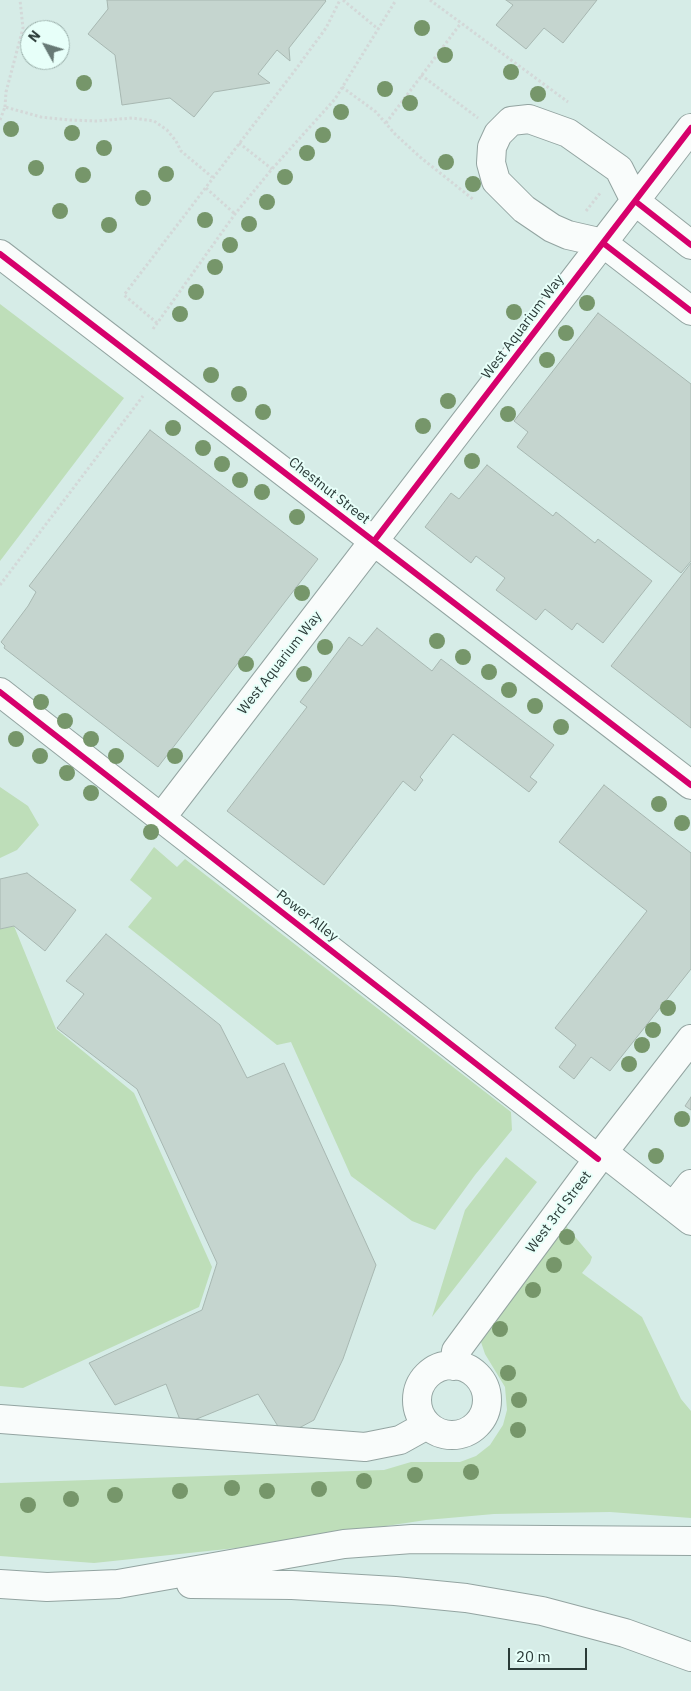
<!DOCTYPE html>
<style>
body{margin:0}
#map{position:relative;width:691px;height:1691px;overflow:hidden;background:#d6ece7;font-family:"IBM Plex Sans",sans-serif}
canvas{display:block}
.north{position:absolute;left:20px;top:20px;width:50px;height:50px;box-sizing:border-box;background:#e7fff9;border:1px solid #9cb1ac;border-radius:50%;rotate:309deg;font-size:14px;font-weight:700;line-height:20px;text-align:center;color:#2b3b38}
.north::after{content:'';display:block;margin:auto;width:18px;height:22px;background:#677975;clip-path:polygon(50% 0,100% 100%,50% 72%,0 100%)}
.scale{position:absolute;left:508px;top:1648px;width:79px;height:22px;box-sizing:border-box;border:2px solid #2b3b38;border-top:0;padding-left:6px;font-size:15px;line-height:18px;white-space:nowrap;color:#2b3b38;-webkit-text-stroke:4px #e7fff9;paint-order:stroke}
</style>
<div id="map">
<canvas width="691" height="1691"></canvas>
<div class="north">N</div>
<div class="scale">20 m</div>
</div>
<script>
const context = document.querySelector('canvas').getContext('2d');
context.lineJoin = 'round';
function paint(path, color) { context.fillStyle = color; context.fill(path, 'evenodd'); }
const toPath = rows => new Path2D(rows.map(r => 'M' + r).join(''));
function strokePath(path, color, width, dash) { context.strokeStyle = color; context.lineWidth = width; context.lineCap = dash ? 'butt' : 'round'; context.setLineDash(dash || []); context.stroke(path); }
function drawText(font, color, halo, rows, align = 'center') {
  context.font = font + ' "IBM Plex Sans",sans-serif'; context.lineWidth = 4; context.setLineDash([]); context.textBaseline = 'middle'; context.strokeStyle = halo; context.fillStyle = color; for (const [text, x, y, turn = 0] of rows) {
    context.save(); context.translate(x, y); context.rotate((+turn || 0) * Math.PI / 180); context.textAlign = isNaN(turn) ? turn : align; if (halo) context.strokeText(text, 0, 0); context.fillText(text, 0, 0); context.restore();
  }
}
paint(toPath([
 [0,304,124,398,0,561],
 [0,787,28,806,39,825,17,850,0,858],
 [154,847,177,867,185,859,511,1112,512,1130,475,1175,435,1230,412,1221,351,1176,291,1042,277,1045,128,927,152,898,130,880],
 [14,926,56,1029,134,1093,212,1267,199,1307,23,1388,0,1386,0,929],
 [506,1157,537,1182,432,1317,465,1210],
 [561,1220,592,1257,590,1263,582,1273,642,1317,681,1399,691,1411,691,1518,610,1512,494,1514,426,1520,246,1547,94,1563,0,1556,0,1483,384,1470,411,1462,460,1462,476,1456,490,1445,503,1425,507,1410,505,1387,485,1354,481,1342,484,1328]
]), '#bedeb9');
const building = toPath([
 [107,0,325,0,326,1,289,48,290,61,277,50,258,74,270,83,214,92,194,117,170,98,122,105,115,55,88,34,108,9,107,0],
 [506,0,597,0,563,43,544,28,526,49,496,25,513,5,506,0],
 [598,313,691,384,691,561,681,573,517,447,528,432,514,421,598,313],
 [150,430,318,559,158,767,4,648,5,646,1,642,28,606,36,592,29,586,150,430],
 [487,465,553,516,556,512,595,543,598,539,652,581,603,643,577,623,572,630,545,609,536,620,496,590,505,578,476,556,471,563,425,527,451,493,459,499,487,465],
 [691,563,691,728,611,666,691,563],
 [377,628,432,671,441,659,554,745,530,777,537,782,529,792,453,734,420,777,423,780,415,791,403,781,324,885,227,811,307,707,300,702,349,637,362,646,377,628],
 [604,785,691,853,691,969,610,1071,591,1057,574,1079,559,1067,576,1045,555,1028,647,911,559,842,604,785],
 [27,873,76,910,45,951,14,926,0,929,0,879,27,873],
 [106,934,220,1025,247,1078,284,1063,376,1265,343,1359,314,1420,284,1436,258,1394,182,1425,166,1384,115,1405,89,1363,202,1310,217,1263,137,1089,57,1028,84,994,66,981,106,934],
 [691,1097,691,1110,685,1106,691,1097]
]);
paint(building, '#c5d5cf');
strokePath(building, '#a7b7b1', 1);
const minor = toPath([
 [691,245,635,201,619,169,568,133,529,119,511,121,498,134,492,147,491,163,496,181,524,209,552,228,568,235,603,243,691,311],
 [0,254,691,785],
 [0,692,598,1159],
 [161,818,691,128],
 [603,1152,691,1221],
 [673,1207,691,1184],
 '417 1400a35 35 0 1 1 70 0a35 35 0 1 1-70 0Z',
 [454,1366,456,1351,598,1159,691,1039],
 [0,1419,365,1447,400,1440,427,1425]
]);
const highway = toPath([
 [0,1584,47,1587,118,1584,344,1544,412,1539,691,1541],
 [191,1584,292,1585,395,1591,466,1598,542,1611,625,1633,691,1657]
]);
strokePath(minor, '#93a4a1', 30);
strokePath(highway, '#93a4a1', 30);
strokePath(toPath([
 [343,0,378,29],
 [430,0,568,102],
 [421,75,478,118],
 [342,87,376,112,395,134,420,157,474,200],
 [5,107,6,92,23,28,20,0],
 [0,120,5,107,41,117,70,120,97,121,132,118,154,121,167,130,176,141,181,151,212,177],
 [386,123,461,23],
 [239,143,272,169],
 [206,188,235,214],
 [586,211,601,192],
 [157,323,124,295,296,69,326,28,340,0],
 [153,329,235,214,272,169,335,99,396,0],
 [0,585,143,396]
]), '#d3d8d8', 3, [2.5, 2.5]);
strokePath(minor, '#f9fcfb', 28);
strokePath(highway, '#f9fcfb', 28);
strokePath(toPath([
 [635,201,691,245],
 [603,243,691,311],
 [0,254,691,785],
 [374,541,691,128],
 [0,692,598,1159]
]), '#d6006c', 6);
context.fillStyle = '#76966a';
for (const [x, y] of [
 [422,28],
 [445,55],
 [511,72],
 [84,83],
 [385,89],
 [538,94],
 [410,103],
 [341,112],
 [11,129],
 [72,133],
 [323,135],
 [104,148],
 [307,153],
 [446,162],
 [36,168],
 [166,174],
 [83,175],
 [285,177],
 [473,184],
 [143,198],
 [267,202],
 [60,211],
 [205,220],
 [249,224],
 [109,225],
 [230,245],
 [215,267],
 [196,292],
 [587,303],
 [514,312],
 [180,314],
 [566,333],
 [547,360],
 [211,375],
 [239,394],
 [448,401],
 [263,412],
 [508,414],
 [423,426],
 [173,428],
 [203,448],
 [472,461],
 [222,464],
 [240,480],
 [262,492],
 [297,517],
 [302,593],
 [437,641],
 [325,647],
 [463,657],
 [246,664],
 [489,672],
 [304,674],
 [509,690],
 [41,702],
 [535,706],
 [65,721],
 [561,727],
 [16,739],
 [91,739],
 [40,756],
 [116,756],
 [175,756],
 [67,773],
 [91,793],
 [659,804],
 [682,823],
 [151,832],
 [668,1008],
 [653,1030],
 [642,1045],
 [629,1064],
 [682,1119],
 [656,1156],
 [567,1237],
 [554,1265],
 [533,1290],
 [500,1329],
 [508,1373],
 [519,1400],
 [518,1430],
 [471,1472],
 [415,1475],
 [364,1481],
 [232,1488],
 [319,1489],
 [180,1491],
 [267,1491],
 [115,1495],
 [71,1499],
 [28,1505]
]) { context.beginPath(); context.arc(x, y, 8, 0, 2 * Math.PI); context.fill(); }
drawText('14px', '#2b3b38', '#e7fff9', [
 ["West Aquarium Way",523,327,-53],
 ["Chestnut Street",329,491,38],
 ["West Aquarium Way",280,663,-52],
 ["Power Alley",307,916,38],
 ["West 3rd Street",559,1212,-53]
]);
</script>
